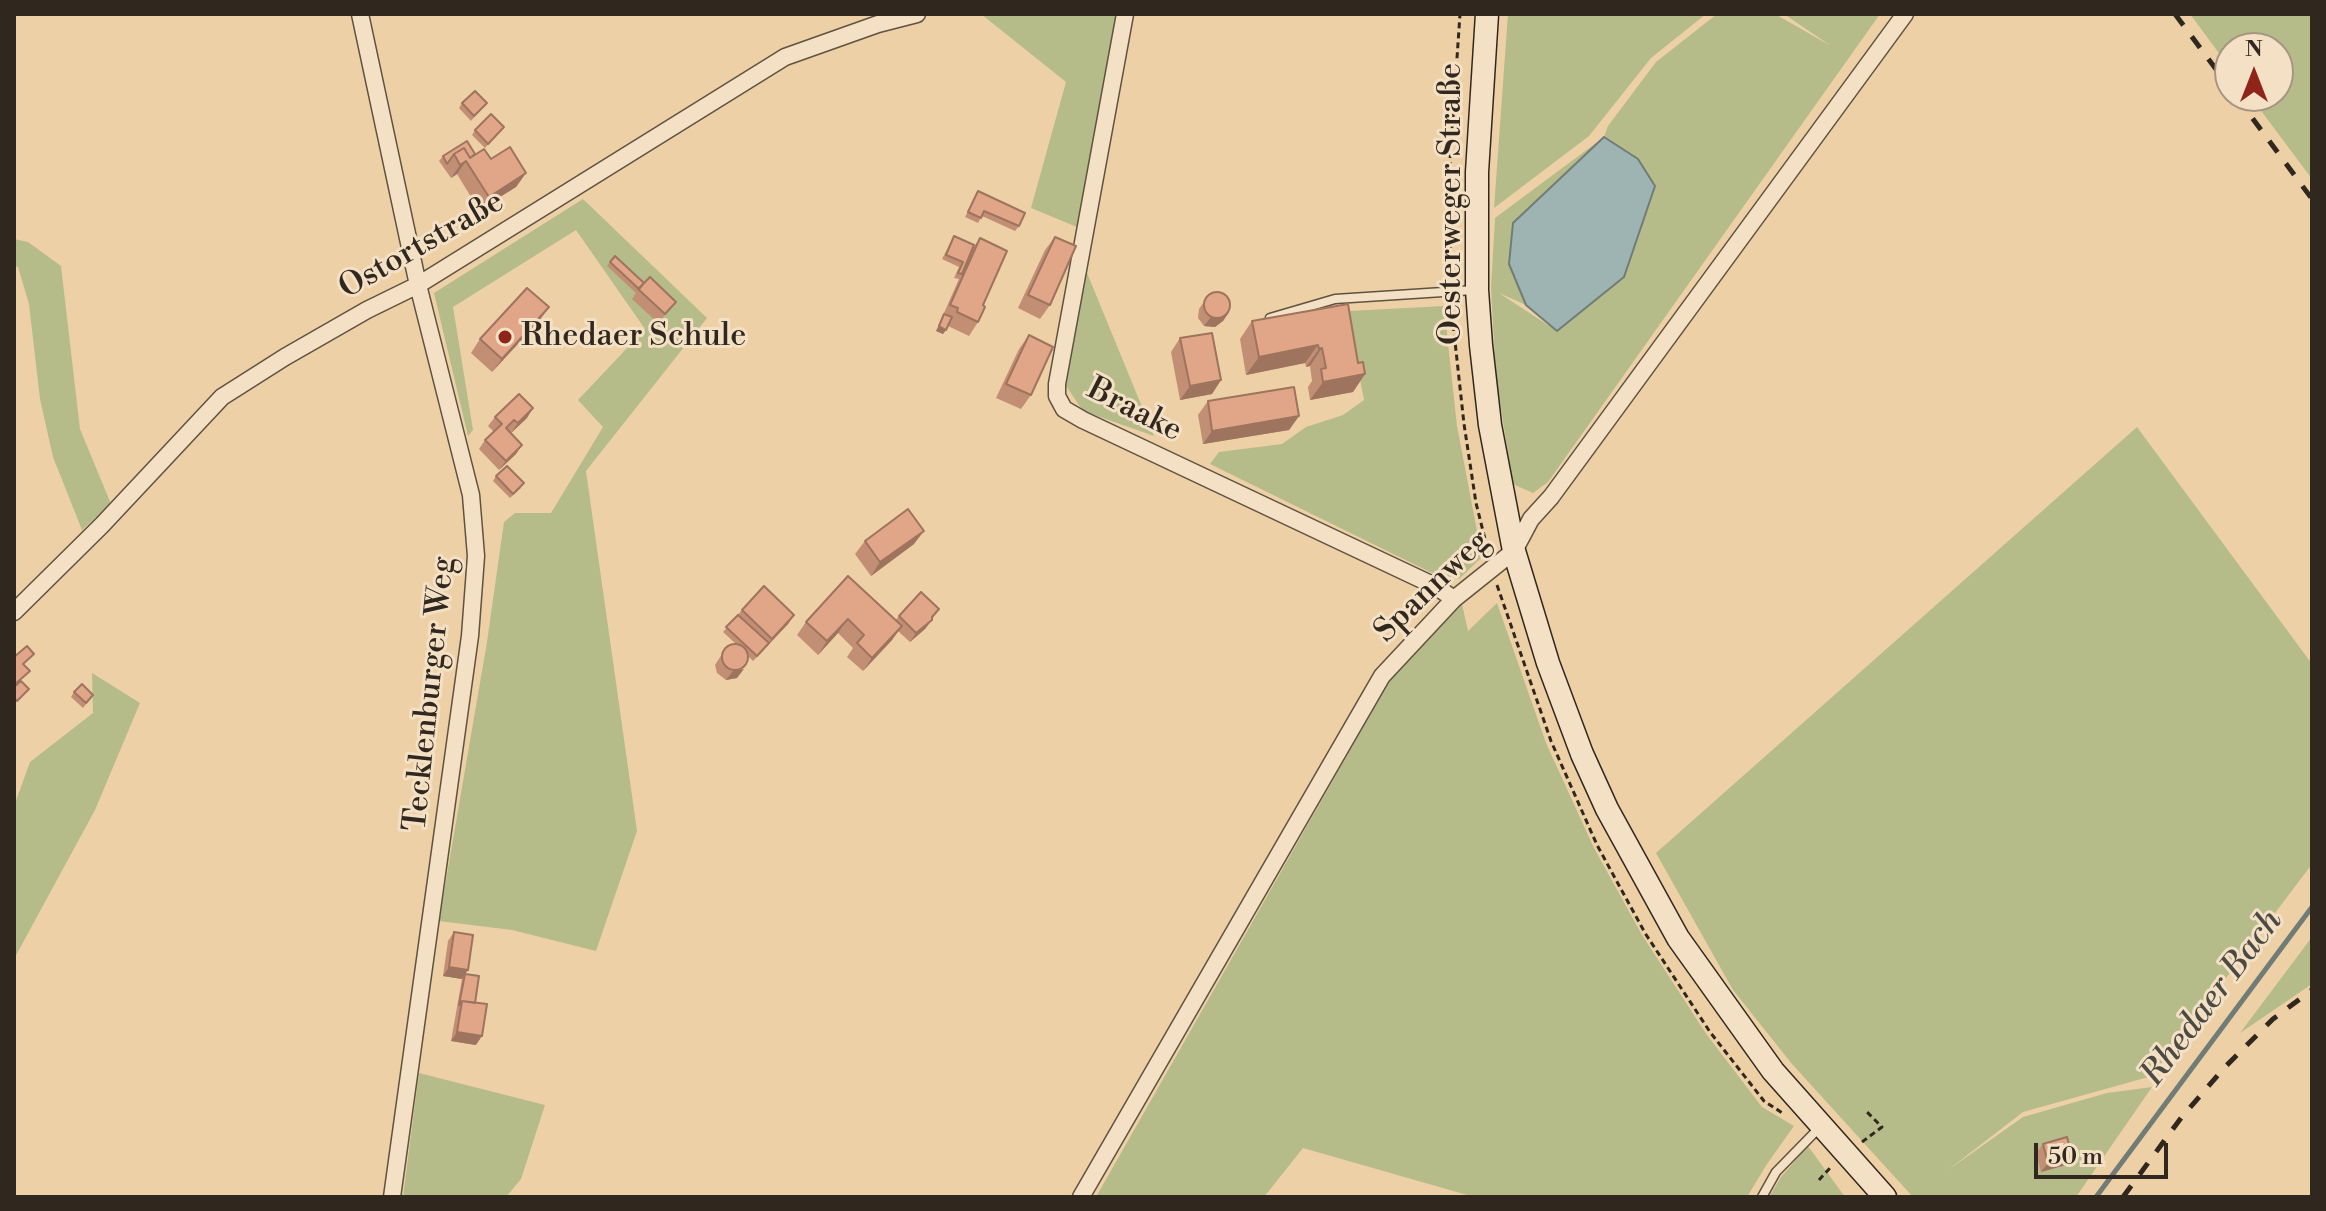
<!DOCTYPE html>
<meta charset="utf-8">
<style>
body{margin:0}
#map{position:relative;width:2326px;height:1211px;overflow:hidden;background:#edd0a6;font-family:"Libre Bodoni",serif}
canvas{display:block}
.frame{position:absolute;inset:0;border:16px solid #30281e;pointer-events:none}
.north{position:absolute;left:2214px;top:32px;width:80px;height:80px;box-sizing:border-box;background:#f3e0c5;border:2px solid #a59682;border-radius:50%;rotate:0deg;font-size:22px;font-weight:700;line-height:32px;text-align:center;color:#30281e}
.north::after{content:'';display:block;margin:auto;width:28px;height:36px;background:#8f2418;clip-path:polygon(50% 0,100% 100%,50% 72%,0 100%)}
.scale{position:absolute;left:2034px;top:1143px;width:134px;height:36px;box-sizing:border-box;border:4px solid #30281e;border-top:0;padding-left:10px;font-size:24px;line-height:28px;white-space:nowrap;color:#30281e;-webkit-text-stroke:6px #f3e0c5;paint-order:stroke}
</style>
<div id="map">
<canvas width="2326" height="1211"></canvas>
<div class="frame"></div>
<div class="north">N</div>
<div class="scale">50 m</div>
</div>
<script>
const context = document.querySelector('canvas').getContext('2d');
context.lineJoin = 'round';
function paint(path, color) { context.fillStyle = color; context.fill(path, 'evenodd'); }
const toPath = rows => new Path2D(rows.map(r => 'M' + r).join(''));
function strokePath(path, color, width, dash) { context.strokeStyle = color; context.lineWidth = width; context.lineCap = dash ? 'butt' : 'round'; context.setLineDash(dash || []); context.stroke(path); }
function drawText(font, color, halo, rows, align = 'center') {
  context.font = font + ' "Libre Bodoni",serif'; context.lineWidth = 6; context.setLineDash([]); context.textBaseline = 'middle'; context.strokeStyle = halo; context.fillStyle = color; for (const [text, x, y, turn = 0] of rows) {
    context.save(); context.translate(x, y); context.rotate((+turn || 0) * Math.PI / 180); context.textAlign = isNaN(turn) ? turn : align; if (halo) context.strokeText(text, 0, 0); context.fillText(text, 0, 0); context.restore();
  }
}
paint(toPath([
 [981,14,1118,14,1077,227,1031,208,1066,82],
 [1508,14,1706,14,1651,58,1589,136,1494,208],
 [1717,14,1775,14,1831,46,1784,14,1880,14,1548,482,1533,493,1513,484,1496,378,1491,288,1495,218,1604,137,1608,126,1656,62],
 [1605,137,1557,331,1499,293,1526,305,1509,264,1513,223],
 [2190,14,2312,14,2312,179,2250,96,2278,96,2278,48,2230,48,2230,68],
 [583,199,707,318,586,471,637,831,596,951,512,930,439,921,487,642,504,522,515,513,551,513,603,427,578,400,645,329,576,230,453,307,473,430,468,436,434,293],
 [14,239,28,242,61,266,80,429,111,504,82,530,53,457,40,399,29,304,18,267,14,266],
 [1085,268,1154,436,1083,411,1062,380],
 [1444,306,1457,426,1482,557,1459,579,1434,574,1210,464,1219,452,1282,444,1306,427,1343,415,1364,400,1352,338,1349,311],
 [2137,427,2312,664,2312,864,2152,1076,2023,1112,1948,1170,2023,1117,2107,1093,2152,1087,2076,1197,1913,1197,1792,1064,1733,990,1656,853],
 [1497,603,1546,743,1594,848,1642,935,1707,1035,1762,1107,1794,1126,1767,1164,1747,1197,1474,1197,1303,1148,1264,1197,1096,1197,1390,680,1462,604,1468,631],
 [92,673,140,703,95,810,14,959,14,806,30,762,93,713],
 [2312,937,2312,984,2240,1033],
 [419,1073,545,1105,521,1179,506,1197,403,1197],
 [1808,1146,1845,1197,1769,1197,1781,1177]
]), '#b5bc89');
const water = toPath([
 [1604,137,1638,159,1655,186,1624,277,1557,331,1526,305,1509,264,1513,223,1604,137]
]);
paint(water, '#9eb4b3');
strokePath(water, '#727c77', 2);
strokePath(toPath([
 [2096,1197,2312,907]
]), '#727c77', 5);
const lane = toPath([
 [1270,318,1335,299,1474,290],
 [1762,1197,1776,1172,1820,1127]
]);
const street = toPath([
 [360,14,418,285,471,495,476,556,470,636,392,1197],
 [1125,14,1057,384,1057,396,1064,409,1083,420,1435,586,1454,599],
 [14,612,102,525,222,397,285,357,367,310,418,285,785,57,878,24,917,14],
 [1081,1197,1382,676,1454,599,1514,551,1531,519,1551,497,1905,14]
]);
const secondary = toPath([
 [1487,14,1477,172,1477,290,1481,345,1490,425,1514,551,1548,663,1582,754,1607,809,1678,938,1773,1071,1885,1197]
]);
strokePath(lane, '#5f5240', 11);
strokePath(street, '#5f5240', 19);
strokePath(secondary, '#30281e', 25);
strokePath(toPath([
 [1450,278,1450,161,1460,14],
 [1451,305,1464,424,1476,503,1488,551],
 [1497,585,1551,741,1597,845,1645,933,1710,1032,1764,1101,1784,1114],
 [1862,1142,1882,1127,1865,1110],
 [1819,1180,1830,1168]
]), '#30281e', 3, [6, 4]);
strokePath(lane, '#f3e0c5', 8);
strokePath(street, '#f3e0c5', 16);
strokePath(secondary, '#f3e0c5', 22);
strokePath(toPath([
 [2175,14,2230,88],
 [2236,96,2312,199],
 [2123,1197,2181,1118,2224,1068,2273,1019,2312,990]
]), '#30281e', 5, [14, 14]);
paint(toPath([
 [462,103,487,103,471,121,459,108],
 [504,127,485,148,472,135,475,130],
 [475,154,526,173,516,187,479,210,457,174,451,178,439,161,443,156],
 [978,191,1019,226,1015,231,982,216,978,223,965,217],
 [954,236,973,248,980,238,983,305,978,322,969,336,948,326,943,334,936,331,959,279,954,278,959,267,942,259],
 [1055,237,1050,305,1040,319,1018,308,1045,250],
 [610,262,676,302,658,323,632,299,636,293,607,266],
 [1205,300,1229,312,1223,321,1215,327,1204,326,1198,318,1199,309],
 [1348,304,1358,363,1365,374,1353,392,1310,400,1308,387,1312,381,1310,366,1306,367,1305,363,1246,375,1240,339,1252,321],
 [539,321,492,372,471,353,480,339],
 [1029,335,1031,395,1021,409,996,398,1019,349],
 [1180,338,1221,380,1212,394,1180,400,1171,352],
 [1208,401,1299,416,1289,430,1203,444,1198,415],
 [495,417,527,418,511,433,516,454,499,470,479,449,485,440,494,432,488,426],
 [496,476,521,488,510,498,493,481],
 [865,541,914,544,871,576,855,554],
 [848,576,895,621,899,616,939,609,925,629,910,642,898,631,892,640,863,671,847,657,853,648,838,633,818,655,797,635,806,622],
 [742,610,794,615,788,624,753,661,748,656,737,678,726,680,717,673,715,665,727,646,736,644,723,632],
 [74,692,93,695,83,708,71,697],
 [454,932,465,974,475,1003,476,1045,451,1041,462,979,443,976,448,941],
 [2043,1144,2066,1165,2041,1172,2036,1153]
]), '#c28f75');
paint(toPath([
 [466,161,457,174,451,178,460,165],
 [526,173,516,187,479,210,489,197],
 [549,307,539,321,492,372,502,359],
 [1229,312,1223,321,1215,327,1204,326,1211,317],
 [939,326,946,330,943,334,936,331],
 [1318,345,1305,363,1246,375,1259,357],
 [1322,348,1310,366,1306,367,1319,349],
 [1365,374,1353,392,1310,400,1323,382],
 [1221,380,1212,394,1180,400,1190,386],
 [533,408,527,418,511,433,518,423],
 [1299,416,1289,430,1203,444,1212,431],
 [522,445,516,454,499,470,506,461],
 [924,531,914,544,871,576,880,562],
 [939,609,928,623,932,620,925,629,910,642,916,633],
 [794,615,788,624,753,661,772,639],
 [848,619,838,633,818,655,827,641],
 [902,626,892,640,863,671,872,658],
 [744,669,737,678,726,680,733,671],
 [449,967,468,970,462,979,443,976],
 [457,1032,482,1036,476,1045,451,1041],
 [2072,1156,2066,1165,2041,1172,2048,1163]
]), '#9e745f');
const building = toPath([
 [475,91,487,103,474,116,462,103,475,91],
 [491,114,504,127,488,144,475,130,491,114],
 [467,141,475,154,470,158,464,148,454,154,447,164,443,156,467,141],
 [510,147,526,173,489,197,466,161,460,165,454,154,464,148,470,158,484,149,491,159,510,147],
 [978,191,1025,213,1019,226,984,211,981,218,968,212,978,191],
 [954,236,974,245,962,274,958,273,963,262,946,255,954,236],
 [1055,237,1076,246,1050,305,1028,295,1055,237],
 [980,238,1007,251,983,305,985,307,978,322,957,312,958,308,950,305,980,238],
 [615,256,644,283,639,289,610,262,615,256],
 [650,277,676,302,665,314,638,289,650,277],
 [527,288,549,307,502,359,480,339,527,288],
 '1204 305a13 13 0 1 1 26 0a13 13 0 1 1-26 0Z',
 [1348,304,1358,363,1363,362,1365,374,1323,382,1321,369,1326,368,1322,348,1319,349,1318,345,1259,357,1252,321,1348,304],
 [944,314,952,317,946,330,939,326,944,314],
 [1212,333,1221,380,1190,386,1180,338,1212,333],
 [1029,335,1053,347,1031,395,1006,384,1029,335],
 [1294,387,1299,416,1212,431,1208,401,1294,387],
 [519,394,533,408,518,423,514,420,506,428,522,445,506,461,485,440,502,424,495,417,519,394],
 [507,466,524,483,513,494,496,476,507,466],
 [908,509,924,531,880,562,865,541,908,509],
 [848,576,902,626,872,658,857,643,864,635,848,619,827,641,806,622,848,576],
 [764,586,794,615,772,639,742,610,764,586],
 [921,592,939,609,932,617,932,620,916,633,899,616,921,592],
 [738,615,769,643,757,656,726,627,738,615],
 '722 657a13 13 0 1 1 26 0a13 13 0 1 1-26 0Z',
 [27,646,34,654,23,664,30,671,14,685,14,657,27,646],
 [21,681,29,689,17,701,14,698,14,687,21,681],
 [82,684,93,695,86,703,74,692,82,684],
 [454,932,473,935,468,970,449,967,454,932],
 [465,974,479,976,475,1003,462,1001,459,1005,465,974],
 [462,1001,487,1004,482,1036,457,1032,462,1001],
 [2067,1137,2072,1156,2048,1163,2043,1144,2067,1137]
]);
paint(building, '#e1a688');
strokePath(building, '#9e745f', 2);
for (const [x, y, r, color] of [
 [505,337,8,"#8f2418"]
]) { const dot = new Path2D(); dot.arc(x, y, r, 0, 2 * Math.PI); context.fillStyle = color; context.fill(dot); strokePath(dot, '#f3e0c5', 3); }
drawText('32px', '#30281e', '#f3e0c5', [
 ["Oesterweger Straße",1452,204,-90],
 ["Ostortstraße",422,246,-30],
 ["Braake",1134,411,27],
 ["Spannweg",1433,587,-44],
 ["Tecklenburger Weg",431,694,-84]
]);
drawText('32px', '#30281e', '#f3e0c5', [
 ["Rhedaer Schule",521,337]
], 'left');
drawText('italic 34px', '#4c4b43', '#f3e0c5', [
 ["Rhedaer Bach",2213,999,-53]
]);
</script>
